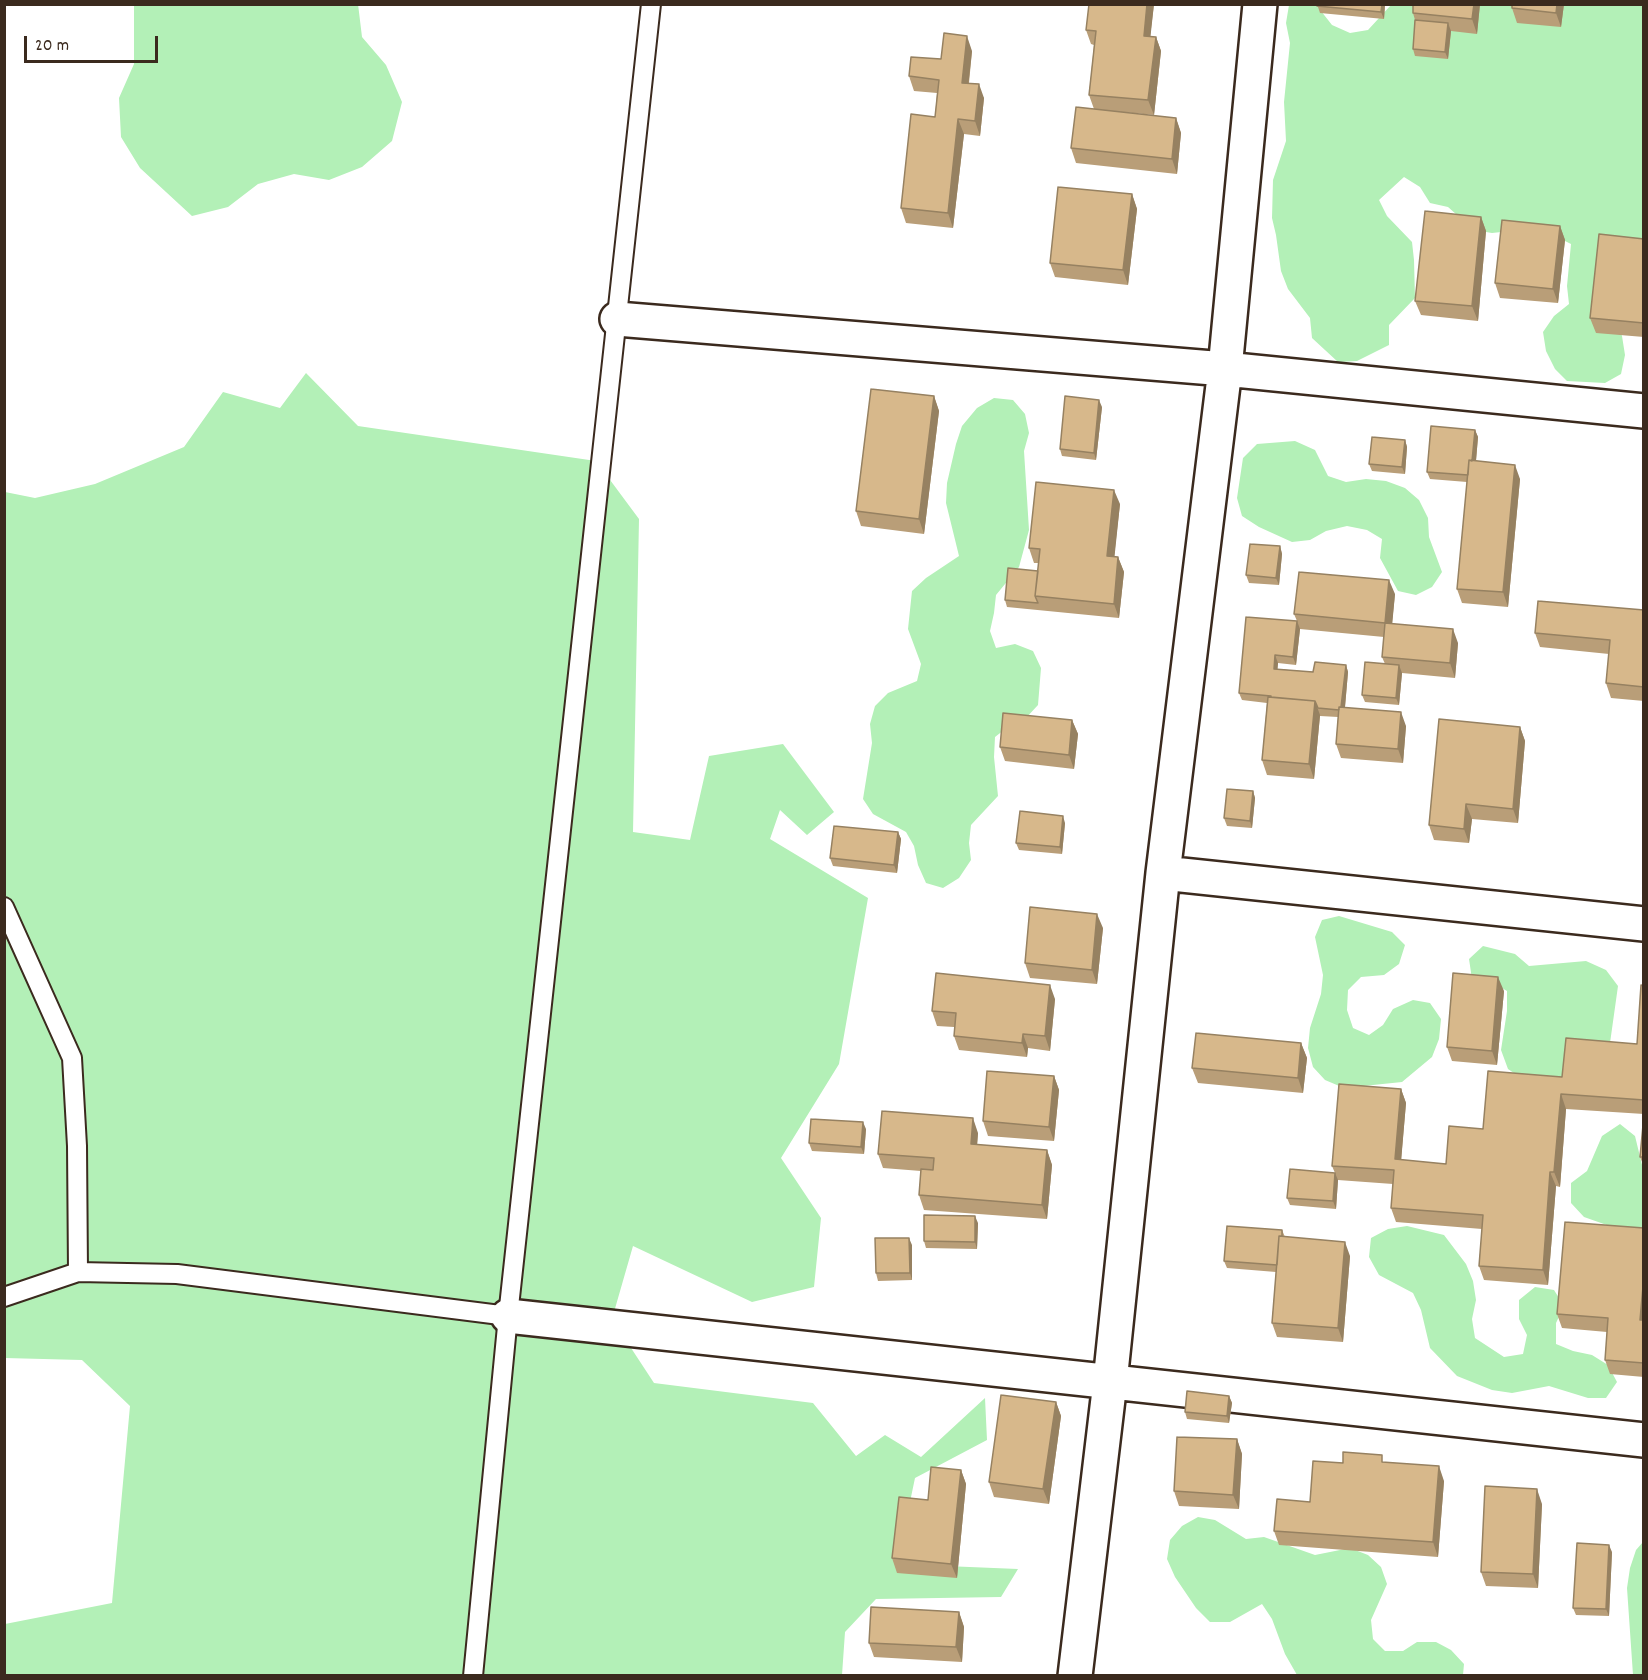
<!DOCTYPE html>
<style>
body{margin:0}
#map{position:relative;width:1648px;height:1680px;overflow:hidden;background:#fff;font-family:Dekko,sans-serif}
canvas{display:block}
.frame{position:absolute;inset:0;border:6px solid #3b2a1e;pointer-events:none}
.scale{position:absolute;left:24px;top:36px;width:134px;height:27px;box-sizing:border-box;border:3px solid #3b2a1e;border-top:0;padding-left:8px;font-size:18px;line-height:21px;white-space:nowrap;color:#3b2a1e;-webkit-text-stroke:4px #fff;paint-order:stroke}
</style>
<div id="map">
<canvas width="1648" height="1680"></canvas>
<div class="frame"></div>
<div class="scale">20 m</div>
</div>
<script>
const context = document.querySelector('canvas').getContext('2d');
context.lineJoin = 'round';
function paint(path, color) { context.fillStyle = color; context.fill(path, 'evenodd'); }
const toPath = rows => new Path2D(rows.map(r => 'M' + r).join(''));
function strokePath(path, color, width, dash) { context.strokeStyle = color; context.lineWidth = width; context.lineCap = dash ? 'butt' : 'round'; context.setLineDash(dash || []); context.stroke(path); }
paint(toPath([
 [358,4,362,37,386,65,402,102,392,141,362,167,329,180,294,174,258,184,228,207,192,216,140,168,121,137,119,98,134,64,134,5],
 [1289,5,1322,5,1321,11,1332,25,1350,33,1368,30,1391,5,1643,5,1643,245,1611,235,1599,247,1598,267,1622,336,1625,355,1621,374,1605,383,1567,381,1555,369,1546,351,1543,332,1554,316,1569,304,1567,286,1571,244,1547,232,1529,229,1492,233,1474,230,1448,207,1430,203,1420,187,1404,177,1379,200,1387,216,1412,242,1414,260,1415,298,1389,325,1389,345,1357,361,1338,362,1312,338,1310,318,1288,289,1281,271,1276,235,1272,218,1273,180,1286,141,1284,102,1290,43,1286,23],
 [306,373,358,426,596,461,639,519,633,832,690,840,709,756,783,744,834,812,807,835,780,810,770,839,868,898,839,1064,781,1158,821,1218,814,1287,752,1302,633,1246,612,1319,654,1383,813,1403,856,1456,885,1435,921,1457,985,1398,987,1440,915,1478,897,1564,1018,1569,1001,1597,876,1599,845,1632,842,1675,5,1675,5,1624,112,1603,130,1406,82,1360,5,1358,5,492,35,498,95,484,184,447,223,392,280,408],
 [994,398,1013,400,1025,414,1029,433,1024,451,1029,530,1019,567,996,595,994,613,990,631,996,648,1015,644,1033,651,1041,668,1038,705,1025,719,1009,726,995,737,994,757,998,796,971,825,969,843,971,860,959,878,943,888,926,883,918,865,914,846,906,832,873,814,863,799,872,743,870,724,875,706,888,693,917,681,921,664,908,629,912,591,926,578,959,556,946,503,947,483,956,444,962,426,977,408],
 [1295,441,1315,450,1328,476,1346,482,1366,479,1386,481,1405,488,1419,500,1428,518,1429,537,1442,572,1432,587,1416,595,1398,591,1380,558,1382,539,1367,530,1347,526,1326,531,1310,540,1292,542,1259,527,1242,516,1237,498,1243,458,1257,444],
 [1339,916,1392,932,1405,945,1399,964,1384,975,1361,977,1348,990,1347,1010,1353,1028,1369,1035,1383,1025,1393,1009,1413,1000,1430,1003,1441,1019,1439,1039,1432,1057,1402,1082,1344,1088,1325,1080,1313,1067,1308,1048,1310,1028,1321,994,1323,975,1315,937,1322,920],
 [1483,946,1515,954,1529,966,1586,961,1606,970,1618,986,1610,1043,1577,1082,1524,1080,1508,1069,1501,1050,1507,1011,1507,991,1490,981,1472,979,1469,959],
 [1620,1124,1635,1136,1643,1169,1643,1245,1621,1230,1584,1217,1571,1203,1571,1183,1587,1171,1602,1136],
 [1407,1226,1444,1235,1466,1264,1473,1281,1476,1300,1472,1319,1475,1338,1504,1357,1523,1354,1527,1335,1519,1319,1519,1300,1535,1287,1554,1290,1564,1306,1556,1323,1556,1344,1573,1351,1592,1355,1608,1365,1617,1382,1606,1398,1588,1398,1549,1386,1512,1393,1492,1390,1457,1376,1430,1348,1421,1310,1413,1293,1379,1275,1369,1257,1371,1238,1388,1229],
 [1198,1517,1215,1520,1246,1539,1264,1537,1315,1555,1350,1548,1368,1555,1381,1567,1387,1584,1371,1620,1373,1639,1385,1651,1403,1651,1417,1642,1436,1642,1451,1650,1464,1664,1463,1675,1297,1675,1285,1654,1272,1619,1262,1604,1230,1622,1210,1622,1196,1608,1175,1577,1167,1559,1170,1540,1182,1526],
 [1643,1542,1643,1675,1633,1675,1627,1588,1630,1568,1636,1550]
]), '#b3f0b7');
const service = toPath([
 [4,907,72,1058,77,1146,78,1272],
 [4,1297,78,1272,177,1274,508,1316],
 [473,1676,508,1316,651,4]
]);
const minor = toPath([
 [617,319,1225,369,1644,411],
 [1163,873,1644,924],
 [508,1316,1644,1440],
 [1075,1676,1110,1382,1163,873,1225,369,1260,4]
]);
strokePath(service, '#3b2a1e', 22);
strokePath(minor, '#3b2a1e', 38);
strokePath(service, '#fff', 18);
strokePath(minor, '#fff', 33);
paint(toPath([
 [1089,4,1154,4,1150,37,1156,37,1161,51,1154,115,1100,110,1176,118,1181,133,1177,174,1076,163,1071,148,1094,109,1089,95,1094,45,1091,44,1086,30],
 [1317,4,1385,4,1384,19,1320,13],
 [1413,4,1480,4,1477,34,1451,31,1448,59,1415,56,1413,49,1415,20,1413,13],
 [1564,4,1561,27,1517,23,1512,8],
 [972,51,969,83,984,98,980,136,964,134,953,228,906,223,901,208,935,117,937,93,914,91,909,76,941,59],
 [1132,194,1137,209,1128,285,1055,277,1050,263],
 [1481,217,1486,231,1478,321,1421,315,1415,301],
 [1560,226,1565,240,1558,303,1500,298,1495,283],
 [1644,239,1644,337,1596,333,1590,318],
 [934,396,939,411,924,534,861,526,856,511],
 [1102,407,1096,460,1062,456,1060,449],
 [1475,430,1478,437,1476,461,1520,479,1508,607,1462,603,1457,589,1467,482,1430,479,1427,472],
 [1405,440,1407,447,1405,474,1372,471,1369,464],
 [1120,504,1114,557,1118,557,1124,572,1119,618,1007,607,1005,600,1038,571,1038,563,1034,563,1029,548],
 [1280,546,1282,554,1279,585,1249,583,1246,575],
 [1395,594,1392,623,1458,643,1455,678,1402,673,1399,705,1365,702,1362,695,1385,664,1382,657,1384,637,1300,629,1296,665,1278,663,1277,669,1313,672,1346,665,1348,672,1345,707,1406,726,1403,763,1341,758,1336,744,1338,717,1320,716,1314,779,1267,775,1262,760,1267,703,1242,700,1239,693,1297,621,1294,614],
 [1644,610,1644,701,1611,698,1606,683,1609,654,1540,647,1535,633],
 [1072,720,1078,734,1074,769,1005,761,1000,747],
 [1520,727,1525,741,1518,823,1472,819,1469,843,1434,840,1429,825],
 [1253,791,1255,798,1252,828,1227,826,1224,818],
 [1065,823,1062,854,1019,850,1016,843],
 [898,832,901,839,897,873,833,866,830,858],
 [1103,928,1097,984,1030,978,1025,963],
 [1644,986,1644,1114,1566,1109,1560,1187,1556,1186,1548,1285,1484,1280,1479,1266,1482,1229,1396,1222,1391,1208,1393,1184,1338,1180,1336,1209,1290,1205,1287,1198,1335,1173,1332,1166,1401,1089,1406,1103,1401,1160,1446,1164,1483,1129,1562,1077,1637,1044],
 [1504,991,1497,1065,1452,1061,1447,1047],
 [1055,999,1050,1051,1028,1048,1027,1057,959,1050,954,1036,954,1027,937,1026,932,1011],
 [1301,1043,1307,1058,1303,1093,1198,1083,1192,1068],
 [1054,1076,1059,1090,1054,1141,988,1136,983,1121],
 [1644,1125,1644,1167,1640,1157],
 [866,1129,864,1154,812,1151,809,1143],
 [978,1133,977,1145,1047,1150,1052,1165,1047,1219,924,1210,919,1195,921,1171,883,1168,878,1154],
 [978,1223,977,1249,926,1248,924,1241],
 [1644,1228,1644,1377,1610,1374,1605,1360,1607,1332,1562,1328,1557,1314],
 [1282,1230,1285,1237,1350,1256,1343,1342,1277,1337,1272,1323,1276,1272,1227,1268,1224,1261],
 [912,1245,912,1280,878,1281,876,1273],
 [1229,1396,1232,1403,1229,1423,1187,1419,1185,1412],
 [1056,1402,1061,1416,1049,1504,994,1497,989,1482],
 [1237,1439,1242,1454,1239,1509,1179,1506,1174,1491],
 [1343,1463,1444,1481,1438,1557,1279,1545,1274,1531,1310,1502],
 [961,1470,966,1484,957,1578,897,1573,892,1558],
 [1542,1504,1538,1588,1486,1586,1481,1572],
 [1612,1552,1609,1616,1576,1615,1573,1608],
 [959,1612,964,1627,962,1662,874,1657,869,1643]
]), '#b99e78');
paint(toPath([
 [1147,4,1154,4,1149,50,1144,36],
 [1382,4,1385,4,1384,19,1381,12],
 [1474,4,1480,4,1477,34,1472,19],
 [1557,4,1564,4,1561,27,1556,13],
 [1448,23,1451,31,1448,59,1445,52],
 [967,36,972,51,967,97,962,83],
 [1156,37,1161,51,1154,115,1148,100],
 [979,84,984,98,980,136,975,121],
 [1176,118,1181,133,1177,174,1172,159],
 [958,119,964,134,953,228,948,213],
 [1132,194,1137,209,1128,285,1123,270],
 [1481,217,1486,231,1478,321,1472,306],
 [1560,226,1565,240,1558,303,1553,289],
 [934,396,939,411,924,534,919,519],
 [1099,400,1102,407,1096,460,1094,453],
 [1475,430,1478,437,1474,483,1471,475],
 [1405,440,1407,447,1405,474,1402,467],
 [1515,465,1520,479,1508,607,1503,592],
 [1114,490,1120,504,1113,571,1107,556],
 [1280,546,1282,554,1279,585,1276,578],
 [1118,557,1124,572,1119,618,1114,604],
 [1389,580,1395,594,1391,637,1385,623],
 [1297,621,1300,629,1296,665,1293,657],
 [1453,629,1458,643,1455,678,1450,663],
 [1275,655,1278,663,1277,677,1274,669],
 [1346,665,1348,672,1344,718,1341,710],
 [1399,665,1402,673,1399,705,1396,698],
 [1315,701,1320,715,1314,779,1309,764],
 [1401,712,1406,726,1403,763,1398,749],
 [1072,720,1078,734,1074,769,1069,755],
 [1520,727,1525,741,1518,823,1513,809],
 [1253,791,1255,798,1252,828,1250,821],
 [1466,804,1472,819,1469,843,1464,829],
 [1063,816,1065,823,1062,854,1060,847],
 [898,832,901,839,897,873,894,865],
 [1097,914,1103,928,1097,984,1092,970],
 [1498,977,1504,991,1497,1065,1492,1051],
 [1050,985,1055,999,1050,1051,1045,1036],
 [1023,1034,1028,1048,1027,1057,1022,1043],
 [1301,1043,1307,1058,1303,1093,1298,1078],
 [1054,1076,1059,1090,1054,1141,1049,1127],
 [1401,1089,1406,1103,1400,1174,1395,1159],
 [1561,1094,1566,1109,1560,1187,1554,1172],
 [973,1118,978,1133,976,1159,971,1144],
 [863,1122,866,1129,864,1154,861,1147],
 [1047,1150,1052,1165,1047,1219,1042,1205],
 [1550,1172,1556,1186,1548,1285,1543,1270],
 [1335,1173,1338,1180,1336,1209,1333,1201],
 [975,1216,978,1223,977,1249,975,1242],
 [909,1238,912,1245,912,1280,910,1273],
 [1345,1242,1350,1256,1343,1342,1338,1328],
 [1644,1275,1644,1331,1640,1320],
 [1229,1396,1232,1403,1229,1423,1227,1416],
 [1056,1402,1061,1416,1049,1504,1043,1489],
 [1237,1439,1242,1454,1239,1509,1233,1495],
 [1439,1466,1444,1481,1438,1557,1433,1542],
 [961,1470,966,1484,957,1578,951,1564],
 [1537,1489,1542,1504,1538,1588,1533,1574],
 [1609,1545,1612,1552,1609,1616,1606,1609],
 [959,1612,964,1627,962,1662,956,1647]
]), '#968161');
const building = toPath([
 [1089,4,1147,4,1144,36,1156,37,1148,100,1089,95,1096,31,1086,30,1089,4],
 [1317,4,1382,4,1381,12,1317,6,1317,4],
 [1413,4,1474,4,1472,19,1413,13,1413,4],
 [1512,4,1557,4,1556,13,1512,8,1512,4],
 [1415,20,1448,23,1445,52,1413,49,1415,20],
 [944,33,967,36,962,83,979,84,975,121,958,119,948,213,901,208,911,114,935,117,939,80,909,76,911,57,941,59,944,33],
 [1076,107,1176,118,1172,159,1071,148,1076,107],
 [1058,187,1132,194,1123,270,1050,263,1058,187],
 [1425,211,1481,217,1472,306,1415,301,1425,211],
 [1502,220,1560,226,1553,289,1495,283,1502,220],
 [1599,234,1644,239,1644,323,1590,318,1599,234],
 [871,389,934,396,919,519,856,511,871,389],
 [1065,396,1099,400,1094,453,1060,449,1065,396],
 [1431,426,1475,430,1472,461,1469,460,1468,475,1427,472,1431,426],
 [1372,437,1405,440,1402,467,1369,464,1372,437],
 [1469,460,1515,465,1503,592,1457,589,1469,460],
 [1036,482,1114,490,1107,556,1118,557,1114,604,1035,596,1040,549,1029,548,1036,482],
 [1250,544,1280,546,1276,578,1246,575,1250,544],
 [1008,568,1038,571,1035,596,1038,603,1005,600,1008,568],
 [1299,572,1389,580,1385,623,1453,629,1450,663,1382,657,1385,623,1294,614,1299,572],
 [1538,601,1644,610,1644,687,1606,683,1610,640,1535,633,1538,601],
 [1246,617,1297,621,1293,657,1275,655,1274,669,1313,672,1315,662,1346,665,1341,707,1339,707,1339,710,1318,708,1315,701,1271,697,1271,696,1239,693,1246,617],
 [1365,662,1399,665,1396,698,1362,695,1365,662],
 [1268,697,1315,701,1309,764,1262,760,1268,697],
 [1339,707,1401,712,1398,749,1336,744,1339,707],
 [1003,713,1072,720,1069,755,1000,747,1003,713],
 [1439,719,1520,727,1513,809,1466,804,1464,829,1429,825,1439,719],
 [1227,789,1253,791,1250,821,1224,818,1227,789],
 [1020,811,1063,816,1060,847,1016,843,1020,811],
 [834,826,898,832,894,865,830,858,834,826],
 [1030,907,1097,914,1092,970,1025,963,1030,907],
 [936,973,1050,985,1045,1036,1023,1034,1022,1043,954,1036,956,1013,932,1011,936,973],
 [1453,973,1498,977,1492,1051,1447,1047,1453,973],
 [1641,985,1644,986,1644,1100,1561,1094,1554,1172,1550,1172,1543,1270,1479,1266,1483,1215,1391,1208,1394,1170,1332,1166,1339,1084,1401,1089,1395,1159,1446,1164,1449,1126,1483,1129,1488,1071,1562,1077,1566,1038,1637,1044,1641,985],
 [1196,1033,1301,1043,1298,1078,1192,1068,1196,1033],
 [987,1071,1054,1076,1049,1127,983,1121,987,1071],
 [882,1111,973,1118,971,1144,1047,1150,1042,1205,919,1195,921,1169,933,1170,934,1158,878,1154,882,1111],
 [811,1119,863,1122,861,1147,809,1143,811,1119],
 [1643,1125,1644,1125,1644,1157,1640,1157,1643,1125],
 [1290,1169,1335,1173,1333,1201,1287,1198,1290,1169],
 [924,1215,975,1216,975,1242,924,1241,924,1215],
 [1565,1222,1644,1228,1644,1275,1640,1320,1644,1320,1644,1363,1605,1360,1608,1318,1557,1314,1565,1222],
 [1227,1226,1282,1230,1282,1236,1279,1236,1277,1265,1224,1261,1227,1226],
 [1279,1236,1345,1242,1338,1328,1272,1323,1279,1236],
 [875,1238,909,1238,910,1273,876,1273,875,1238],
 [1187,1391,1229,1396,1227,1416,1185,1412,1187,1391],
 [1001,1395,1056,1402,1043,1489,989,1482,1001,1395],
 [1177,1437,1237,1439,1233,1495,1174,1491,1177,1437],
 [1343,1452,1382,1455,1382,1462,1439,1466,1433,1542,1274,1531,1277,1499,1310,1502,1313,1461,1343,1463,1343,1452],
 [931,1467,961,1470,951,1564,892,1558,899,1497,928,1500,931,1467],
 [1485,1486,1537,1489,1533,1574,1481,1572,1485,1486],
 [1577,1543,1609,1545,1606,1609,1573,1608,1577,1543],
 [871,1607,959,1612,956,1647,869,1643,871,1607]
]);
paint(building, '#d7b88b');
strokePath(building, '#968161', 1.5);
</script>
